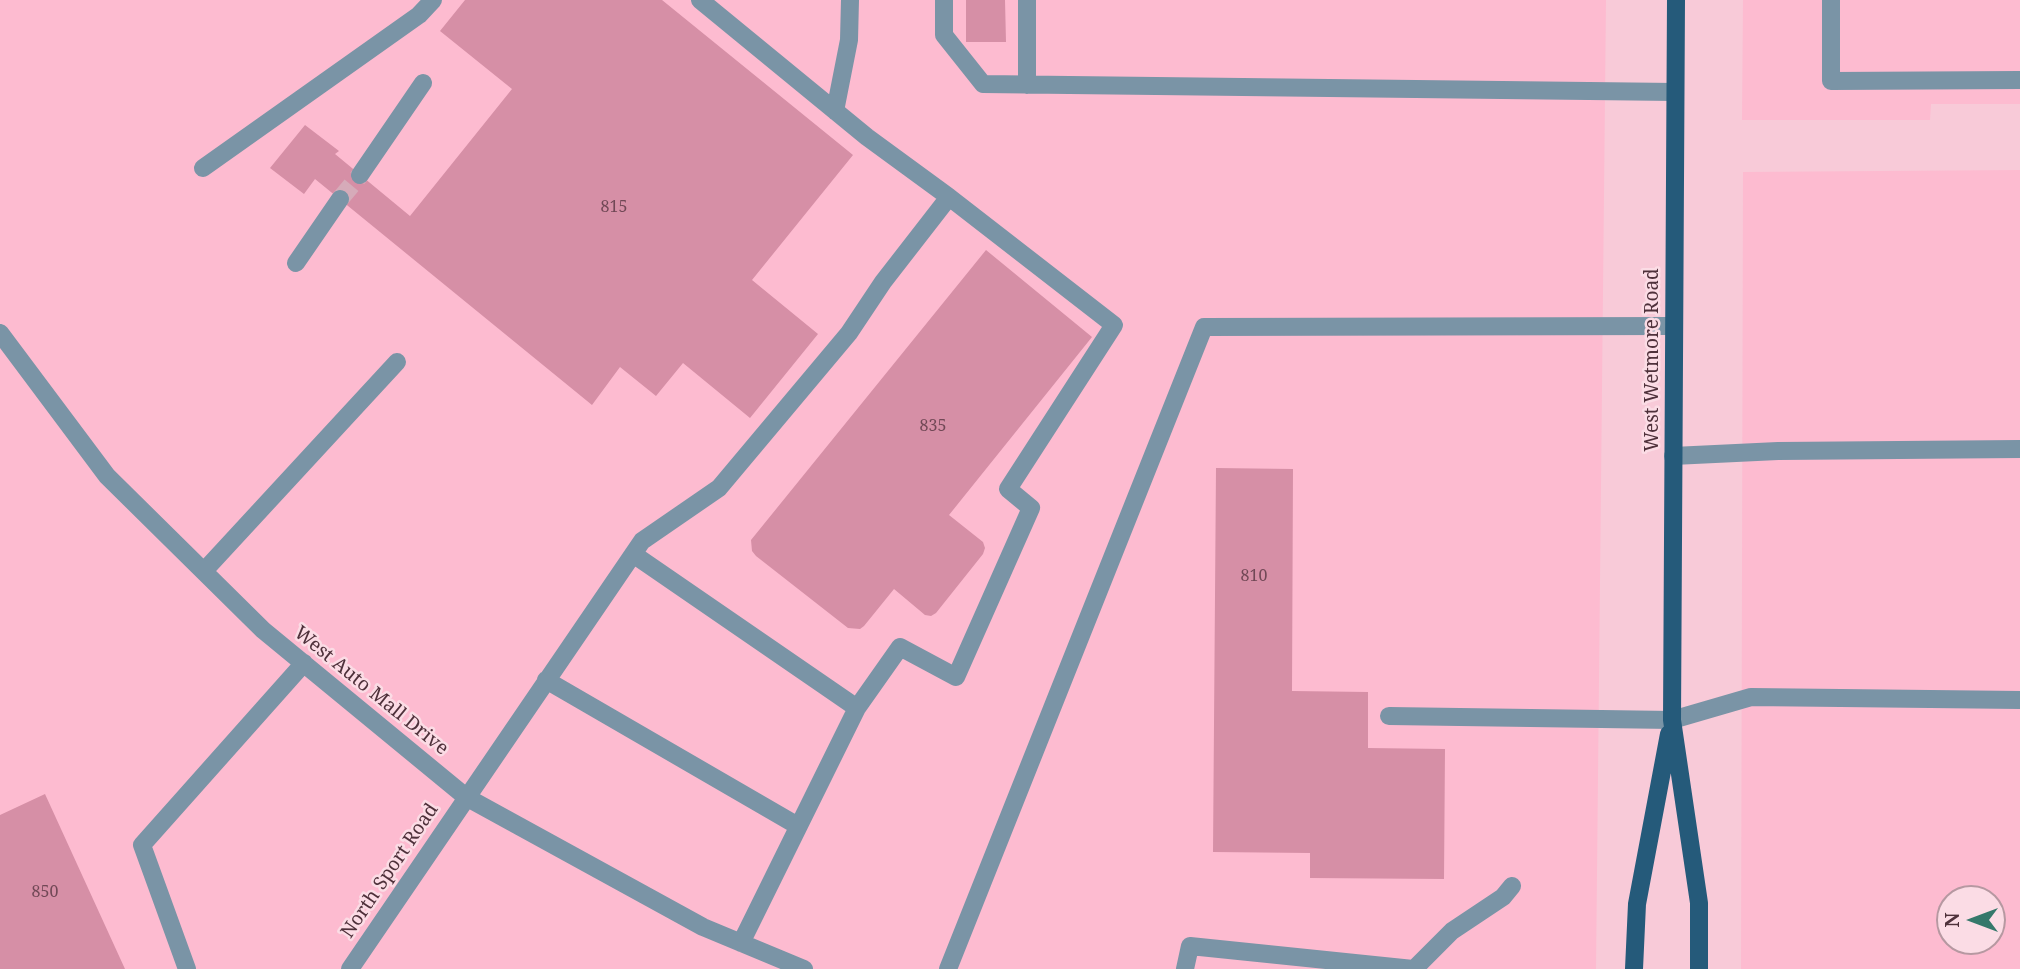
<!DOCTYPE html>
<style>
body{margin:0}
#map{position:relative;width:2020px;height:969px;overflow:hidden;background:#f8cad8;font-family:"Noto Serif",serif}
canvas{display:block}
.north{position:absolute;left:1936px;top:885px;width:70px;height:70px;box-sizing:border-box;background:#fbdce5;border:2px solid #b698a1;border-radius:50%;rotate:270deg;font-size:19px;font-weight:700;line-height:28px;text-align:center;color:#4f313b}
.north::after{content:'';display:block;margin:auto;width:24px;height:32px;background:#35786b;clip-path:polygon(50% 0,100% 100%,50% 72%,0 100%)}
</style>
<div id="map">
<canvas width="2020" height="969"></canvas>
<div class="north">N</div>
</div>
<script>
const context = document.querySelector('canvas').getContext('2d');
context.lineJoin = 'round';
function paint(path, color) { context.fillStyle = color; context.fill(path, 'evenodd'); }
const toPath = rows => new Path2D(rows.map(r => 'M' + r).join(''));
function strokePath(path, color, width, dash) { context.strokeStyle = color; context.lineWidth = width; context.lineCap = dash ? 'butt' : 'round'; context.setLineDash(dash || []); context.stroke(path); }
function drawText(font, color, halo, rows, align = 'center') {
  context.font = font + ' "Noto Serif",serif'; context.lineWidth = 5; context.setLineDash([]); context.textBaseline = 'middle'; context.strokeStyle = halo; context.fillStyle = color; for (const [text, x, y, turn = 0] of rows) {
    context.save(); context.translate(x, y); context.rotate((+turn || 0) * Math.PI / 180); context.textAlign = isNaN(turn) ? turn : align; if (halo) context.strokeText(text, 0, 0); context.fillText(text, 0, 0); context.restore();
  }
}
paint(toPath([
 [0,0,1606,0,1596,969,0,969],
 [1743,0,2020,0,2020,104,1931,104,1930,120,1742,120],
 [2020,170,2020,969,1741,969,1743,172],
 [1950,899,1992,899,1992,941,1950,941]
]), '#fdbbd0');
paint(toPath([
 [465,0,662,0,853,155,752,280,818,334,750,418,683,363,656,396,620,367,592,405,315,179,304,194,270,168,305,125,339,151,335,154,410,216,512,89,440,31],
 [966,0,1005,0,1006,42,966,42],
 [986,250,1092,337,949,515,983,542,985,548,983,554,936,613,931,616,925,615,894,589,864,626,860,629,848,628,756,556,752,551,751,540],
 [1216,468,1293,469,1292,691,1368,692,1368,748,1445,749,1444,879,1310,878,1310,853,1213,852],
 [45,794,125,969,0,969,0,815]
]), '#d68fa6');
strokePath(toPath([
 [340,199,360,175]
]), '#d6abb9', 18, [18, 9]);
strokePath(toPath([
 [944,0,944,35,983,84,1675,92],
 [1831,0,1831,81,2020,80],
 [1027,85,1027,0],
 [835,111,849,40,850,0],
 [203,168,419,15,433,0],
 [360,175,423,83],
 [296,263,340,199],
 [0,333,107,476,263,630,466,797,703,927,804,969],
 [1673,456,1778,451,2020,449],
 [633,554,857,708,741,943],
 [204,571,397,362],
 [546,680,798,826],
 [857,708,900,647,956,677,1031,508,1008,489,1114,325,949,197],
 [1389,716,1672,720,1751,697,2020,700],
 [187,969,142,845,304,663],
 [350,969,642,541,719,488,849,333,883,282,949,197,867,137,700,0],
 [948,969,1204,327,1674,326],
 [1185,969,1190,946,1413,969],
 [1414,969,1452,931,1503,897,1512,886]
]), '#7a94a6', 18);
strokePath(toPath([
 [1676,0,1672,720,1699,903,1699,969],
 [1634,969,1637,904,1669,734]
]), '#255a7a', 18);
drawText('16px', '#714856', null, [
 ["815",614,207],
 ["835",933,426],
 ["810",1254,576],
 ["850",45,892]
]);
drawText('19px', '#4f313b', '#fbdce5', [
 ["West Wetmore Road",1653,360,-90],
 ["West Auto Mall Drive",371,691,39],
 ["North Sport Road",390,871,-56]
]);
</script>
